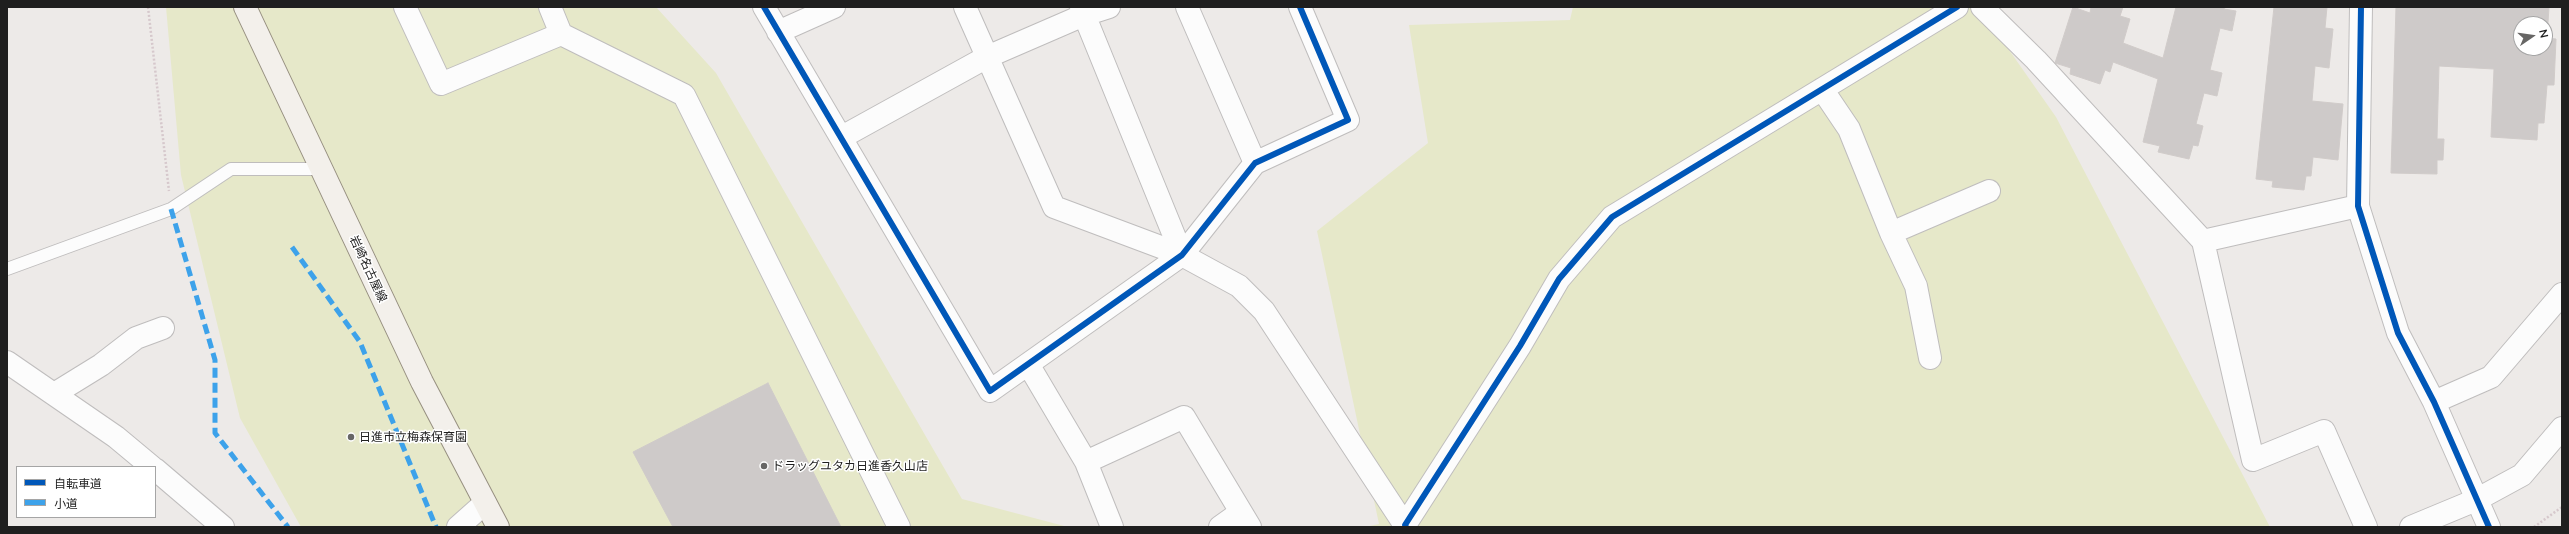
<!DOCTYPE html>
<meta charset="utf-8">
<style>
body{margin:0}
#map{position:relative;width:2569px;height:534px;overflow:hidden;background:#edeae8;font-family:Mulish,"Noto Sans JP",sans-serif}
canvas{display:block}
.frame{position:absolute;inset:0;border:8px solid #1f1f1f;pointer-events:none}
.legend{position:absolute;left:16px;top:466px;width:140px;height:52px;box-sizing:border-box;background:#fff;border:1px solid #a5a5a5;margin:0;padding:5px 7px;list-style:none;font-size:12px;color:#1f1f1f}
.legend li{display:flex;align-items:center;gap:8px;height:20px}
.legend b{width:20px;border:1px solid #a5a5a5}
.north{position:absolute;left:2513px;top:16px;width:40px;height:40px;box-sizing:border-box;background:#fff;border:1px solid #a5a5a5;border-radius:50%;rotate:77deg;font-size:11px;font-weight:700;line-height:16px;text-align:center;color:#1f1f1f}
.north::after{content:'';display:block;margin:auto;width:14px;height:18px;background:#676665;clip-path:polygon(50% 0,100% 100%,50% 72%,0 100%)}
</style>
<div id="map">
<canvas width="2569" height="534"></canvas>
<div class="frame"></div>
<ul class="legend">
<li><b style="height:5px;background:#0057b8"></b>自転車道</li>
<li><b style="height:5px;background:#3da2ea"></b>小道</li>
</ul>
<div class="north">N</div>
</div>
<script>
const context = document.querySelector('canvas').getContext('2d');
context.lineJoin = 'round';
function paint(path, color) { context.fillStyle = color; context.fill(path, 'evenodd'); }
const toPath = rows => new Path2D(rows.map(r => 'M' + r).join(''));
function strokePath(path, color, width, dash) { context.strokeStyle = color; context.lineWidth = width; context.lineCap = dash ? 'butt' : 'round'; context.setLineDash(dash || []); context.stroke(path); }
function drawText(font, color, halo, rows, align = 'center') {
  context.font = font + ' Mulish,"Noto Sans JP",sans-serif'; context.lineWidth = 3; context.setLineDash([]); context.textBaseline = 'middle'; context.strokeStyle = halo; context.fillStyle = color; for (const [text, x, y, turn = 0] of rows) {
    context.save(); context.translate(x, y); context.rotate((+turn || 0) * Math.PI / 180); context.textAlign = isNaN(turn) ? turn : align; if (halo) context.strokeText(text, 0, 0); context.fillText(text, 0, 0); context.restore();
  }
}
paint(toPath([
 [166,7,656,7,716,73,962,499,1068,527,301,527,240,418,181,175],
 [1573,7,1979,7,2056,117,2270,527,1365,527,1379,524,1317,231,1428,143,1409,25,1570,20]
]), '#e6e8c9');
const building = toPath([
 [2073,7,2090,13,2091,7,2123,7,2120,16,2130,19,2123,43,2163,58,2176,7,2225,7,2224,9,2236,11,2232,31,2220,28,2210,70,2222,73,2217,96,2204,93,2196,124,2203,126,2198,146,2193,145,2189,159,2158,152,2160,146,2143,142,2158,79,2113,62,2110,72,2105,70,2100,84,2070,74,2071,68,2055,63,2073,7],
 [2274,7,2327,7,2325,28,2333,29,2329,68,2315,66,2312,101,2343,104,2338,160,2313,157,2311,176,2306,176,2304,190,2272,187,2273,181,2256,179,2274,7],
 [2396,7,2549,7,2547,38,2556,39,2554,85,2547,85,2544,123,2538,123,2537,140,2491,137,2494,69,2439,66,2437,139,2444,139,2443,160,2437,160,2437,174,2391,173,2396,7],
 [2521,24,2545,24,2545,48,2521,48,2521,24],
 [768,383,841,527,673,527,633,452,768,383]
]);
paint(building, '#cecac9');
strokePath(building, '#d0cbc9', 1);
const service = toPath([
 [7,269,171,209,231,169,320,169]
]);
const minor = toPath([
 [405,7,441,84,561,34,550,7],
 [764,7,990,391,1182,255,1255,163,1348,120,1300,7],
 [1081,7,1182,255,1239,286,1264,311,1406,527],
 [1187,7,1255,163],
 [1982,7,2036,60,2203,241,2358,206],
 [2361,7,2358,206,2398,333,2434,402,2489,527],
 [778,32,834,7],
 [561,34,684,95,899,527],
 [1822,89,1849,129,1891,233,1916,286,1930,358],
 [842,137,987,57,1084,15,1109,7],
 [1891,233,1989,191],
 [2203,241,2253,460,2324,431,2366,527],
 [7,362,116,437,152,467],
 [1028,364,1086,462,1184,417,1250,527],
 [54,394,101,365,136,338,163,328],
 [2434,402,2491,377,2562,294],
 [1086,462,1112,527],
 [155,469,223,527],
 [1405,525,1520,346,1559,279,1612,217,1957,7],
 [458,527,485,503],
 [1220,527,1241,512],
 [2411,527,2476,500,2522,475,2562,428]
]);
const tertiary = toPath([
 [965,7,1054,207,1182,255]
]);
const secondary = toPath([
 [245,7,422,382,498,527]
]);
strokePath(service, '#bfbdbd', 14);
strokePath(minor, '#bfbdbd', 24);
strokePath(tertiary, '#bfbdbd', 24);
strokePath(secondary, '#979081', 24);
strokePath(toPath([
 [148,7,169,191],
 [2534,527,2562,507]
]), '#d6c8cc', 2.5, [2, 2]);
strokePath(service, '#fcfcfc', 12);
strokePath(minor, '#fcfcfc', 22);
strokePath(tertiary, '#fcfcfc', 22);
strokePath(secondary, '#f3f0eb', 22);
strokePath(toPath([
 [171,209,215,360,215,433,288,527],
 [292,247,360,342,436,527]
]), '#3da2ea', 5, [10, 5]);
strokePath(toPath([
 [764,7,990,391,1182,255,1255,163,1348,120,1300,7],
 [2361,7,2358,206,2398,333,2434,402,2489,527],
 [1406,527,1405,525,1520,346,1559,279,1612,217,1957,7]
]), '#0057b8', 6);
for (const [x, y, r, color] of [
 [351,437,4,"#676665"],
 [764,466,4,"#676665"]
]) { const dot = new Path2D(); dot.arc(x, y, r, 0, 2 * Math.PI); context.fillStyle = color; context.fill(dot); strokePath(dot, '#fff', 1.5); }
drawText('12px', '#1f1f1f', '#fff', [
 ["岩崎名古屋線",368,269,65]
]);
drawText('12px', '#1f1f1f', '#fff', [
 ["日進市立梅森保育園",359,437],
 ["ドラッグユタカ日進香久山店",772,466]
], 'left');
</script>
